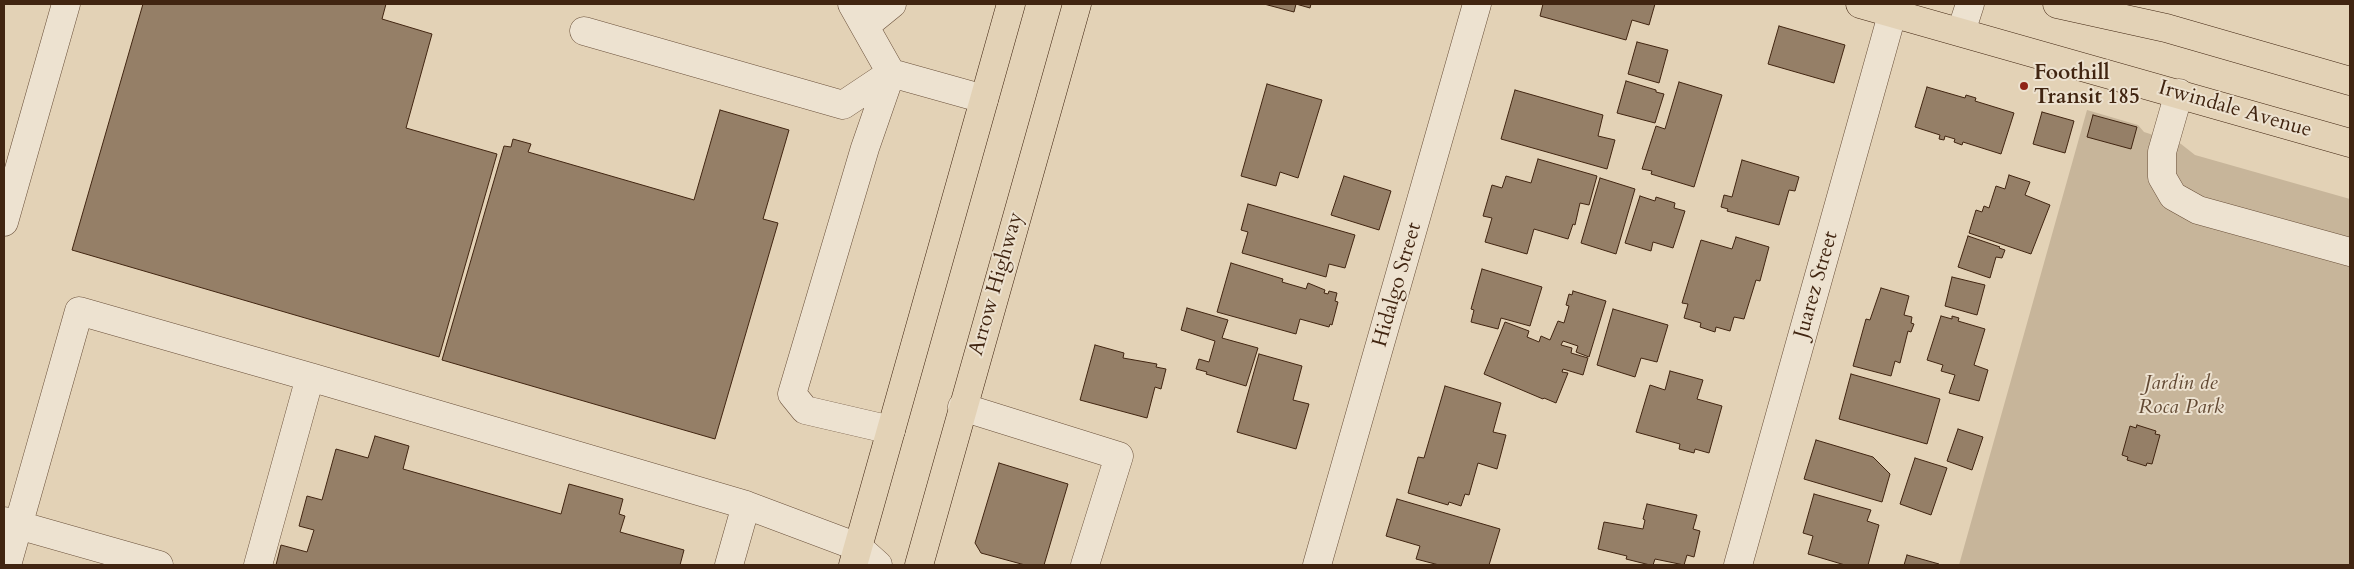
<!DOCTYPE html>
<style>
body{margin:0}
#map{position:relative;width:2354px;height:569px;overflow:hidden;background:#e3d2b6;font-family:Cardo,serif}
canvas{display:block}
.frame{position:absolute;inset:0;border:5px solid #412511;pointer-events:none}
</style>
<div id="map">
<canvas width="2354" height="569"></canvas>
<div class="frame"></div>
</div>
<script>
const context = document.querySelector('canvas').getContext('2d');
context.lineJoin = 'round';
function paint(path, color) { context.fillStyle = color; context.fill(path, 'evenodd'); }
const toPath = rows => new Path2D(rows.map(r => 'M' + r).join(''));
function strokePath(path, color, width, dash) { context.strokeStyle = color; context.lineWidth = width; context.lineCap = dash ? 'butt' : 'round'; context.setLineDash(dash || []); context.stroke(path); }
function drawText(font, color, halo, rows, align = 'center') {
  context.font = font + ' Cardo,serif'; context.lineWidth = 4; context.setLineDash([]); context.textBaseline = 'middle'; context.strokeStyle = halo; context.fillStyle = color; for (const [text, x, y, turn = 0] of rows) {
    context.save(); context.translate(x, y); context.rotate((+turn || 0) * Math.PI / 180); context.textAlign = isNaN(turn) ? turn : align; if (halo) context.strokeText(text, 0, 0); context.fillText(text, 0, 0); context.restore();
  }
}
paint(toPath([
 [2087,110,2138,125,2144,132,2181,144,2195,155,2350,199,2350,565,1959,565]
]), '#c7b59a');
const building = toPath([
 [143,4,386,4,382,19,432,34,406,128,497,154,439,357,72,250,143,4],
 [1264,4,1311,4,1310,8,1296,4,1294,12,1264,4],
 [1543,4,1655,4,1649,25,1632,20,1626,40,1540,16,1543,4],
 [1779,26,1845,45,1834,83,1768,64,1779,26],
 [1637,42,1668,50,1659,83,1628,74,1637,42],
 [1626,81,1656,90,1656,92,1664,94,1655,123,1617,113,1626,81],
 [1679,82,1722,95,1694,187,1651,174,1652,171,1642,169,1656,126,1665,129,1679,82],
 [1267,84,1322,100,1298,178,1280,172,1276,186,1241,176,1267,84],
 [1927,87,1965,98,1966,95,1976,98,1975,101,2014,113,2001,154,1963,142,1962,145,1954,142,1955,139,1945,136,1944,140,1939,139,1940,135,1915,127,1927,87],
 [1515,90,1603,115,1598,136,1615,140,1607,169,1501,139,1515,90],
 [720,110,789,130,763,219,778,223,715,439,442,360,504,146,511,147,513,139,531,144,528,152,694,200,720,110],
 [2042,112,2074,121,2065,153,2033,144,2042,112],
 [2093,115,2137,127,2131,149,2087,137,2093,115],
 [1538,159,1597,176,1589,205,1580,203,1575,225,1573,224,1568,239,1534,229,1527,254,1485,242,1492,218,1483,216,1492,185,1502,188,1506,176,1531,183,1538,159],
 [1742,160,1799,177,1795,191,1789,190,1779,225,1727,211,1728,209,1721,207,1724,195,1732,197,1742,160],
 [2009,175,2030,182,2025,195,2050,205,2031,254,1969,233,1976,210,1982,212,1984,206,1989,208,1996,186,2005,189,2009,175],
 [1344,176,1391,191,1379,230,1331,215,1344,176],
 [1600,178,1635,189,1616,254,1581,243,1600,178],
 [1640,196,1655,201,1656,197,1675,203,1674,208,1685,211,1673,248,1653,242,1651,251,1625,243,1640,196],
 [1248,204,1355,235,1345,268,1329,264,1326,277,1242,253,1248,232,1241,230,1248,204],
 [1968,236,2000,247,1999,248,2005,250,2002,258,1996,257,1990,278,1958,267,1968,236],
 [1736,237,1769,247,1760,281,1756,280,1744,319,1734,317,1730,331,1716,327,1715,332,1700,327,1701,323,1684,318,1688,304,1682,303,1701,240,1732,249,1736,237],
 [1231,263,1283,279,1282,282,1306,289,1308,283,1325,290,1324,293,1328,294,1329,291,1337,293,1335,301,1338,302,1332,325,1330,324,1329,327,1300,319,1296,334,1217,312,1231,263],
 [1482,269,1542,287,1530,326,1501,318,1498,329,1471,322,1474,310,1471,309,1482,269],
 [1952,277,1985,285,1977,315,1945,306,1952,277],
 [1881,288,1909,296,1904,315,1912,317,1911,323,1914,324,1911,332,1908,331,1900,363,1895,361,1891,376,1853,366,1866,319,1870,320,1881,288],
 [1573,291,1606,301,1589,357,1576,352,1578,346,1563,341,1561,345,1572,348,1571,353,1588,358,1583,375,1563,369,1562,372,1568,373,1556,403,1544,398,1543,399,1484,374,1505,322,1529,331,1527,337,1539,342,1541,336,1550,340,1558,321,1564,323,1569,306,1566,305,1569,294,1572,295,1573,291],
 [1187,308,1228,320,1222,338,1258,348,1246,386,1206,374,1207,372,1196,369,1199,359,1209,362,1215,341,1181,330,1187,308],
 [1613,309,1668,325,1657,362,1641,358,1635,377,1597,365,1613,309],
 [1941,316,1952,319,1952,316,1959,318,1958,321,1985,329,1974,365,1988,370,1979,401,1949,393,1955,375,1941,371,1943,365,1927,360,1941,316],
 [1095,345,1124,353,1123,358,1157,364,1156,367,1166,369,1161,389,1155,387,1147,418,1080,400,1095,345],
 [1259,354,1302,366,1293,400,1309,404,1296,449,1237,432,1259,354],
 [1670,371,1703,380,1697,399,1722,406,1709,453,1695,449,1694,453,1679,449,1680,444,1636,432,1650,385,1665,390,1670,371],
 [1851,374,1940,399,1927,444,1839,419,1851,374],
 [1445,386,1501,403,1493,432,1506,435,1497,469,1478,463,1469,495,1465,494,1461,506,1449,502,1448,505,1408,493,1418,457,1424,458,1445,386],
 [2137,425,2156,431,2155,434,2160,435,2152,464,2147,463,2146,466,2127,460,2128,457,2122,455,2130,426,2136,428,2137,425],
 [1958,429,1983,437,1972,470,1947,461,1958,429],
 [375,436,409,446,403,469,561,514,569,484,623,499,619,514,625,516,620,532,684,550,680,565,276,565,281,545,307,552,314,530,299,526,307,496,322,500,336,449,368,458,375,436],
 [1816,440,1873,457,1890,474,1882,502,1804,479,1816,440],
 [1915,458,1947,468,1931,515,1900,504,1915,458],
 [999,463,1068,484,1044,565,1025,565,981,553,975,543,999,463],
 [1814,494,1871,510,1867,521,1879,525,1868,565,1845,565,1808,554,1813,536,1803,533,1814,494],
 [1397,499,1500,529,1489,565,1439,565,1416,559,1420,546,1386,536,1397,499],
 [1647,504,1697,515,1693,529,1700,531,1694,557,1687,555,1684,565,1655,559,1653,565,1650,565,1626,559,1627,556,1598,549,1604,522,1643,529,1645,520,1643,519,1647,504],
 [1907,555,1939,564,1939,565,1904,565,1907,555]
]);
paint(building, '#957f67');
strokePath(building, '#412511', 1);
const minor = toPath([
 [852,4,891,73,865,148,792,394,805,410,891,430],
 [865,26,892,4],
 [584,31,843,105,891,73,984,99],
 [1961,32,1970,4],
 [2179,93,2162,152,2162,177,2173,196,2198,210,2350,252],
 [4,222,66,4],
 [310,377,746,505,858,547,878,565],
 [962,407,1119,456,1085,565],
 [4,521,159,565],
 [7,565,79,311,310,377,258,565],
 [729,565,746,505],
 [1317,565,1477,4],
 [1738,565,1895,4]
]);
const major = toPath([
 [1860,4,2350,143],
 [2057,4,2166,28,2350,81],
 [853,565,1011,4],
 [919,565,1077,4]
]);
strokePath(minor, '#6a503a', 29);
strokePath(major, '#412511', 29);
strokePath(minor, '#ede2d0', 28);
strokePath(major, '#e3d2b6', 28);
for (const [x, y, r, color] of [
 [2024,86,5,"#8f2418"]
]) { const dot = new Path2D(); dot.arc(x, y, r, 0, 2 * Math.PI); context.fillStyle = color; context.fill(dot); strokePath(dot, '#ede2d0', 2); }
drawText('bold 21px', '#412511', '#ede2d0', [
 ["Foothill",2034,74],
 ["Transit 185",2034,98]
], 'left');
drawText('21px', '#412511', '#ede2d0', [
 ["Irwindale Avenue",2235,110,16],
 ["Arrow Highway",997,284,-74],
 ["Hidalgo Street",1398,285,-74],
 ["Juarez Street",1817,285,-74]
]);
drawText('italic 21px', '#624933', '#ede2d0', [
 ["Jardin de",2181,384],
 ["Roca Park",2181,408]
]);
</script>
